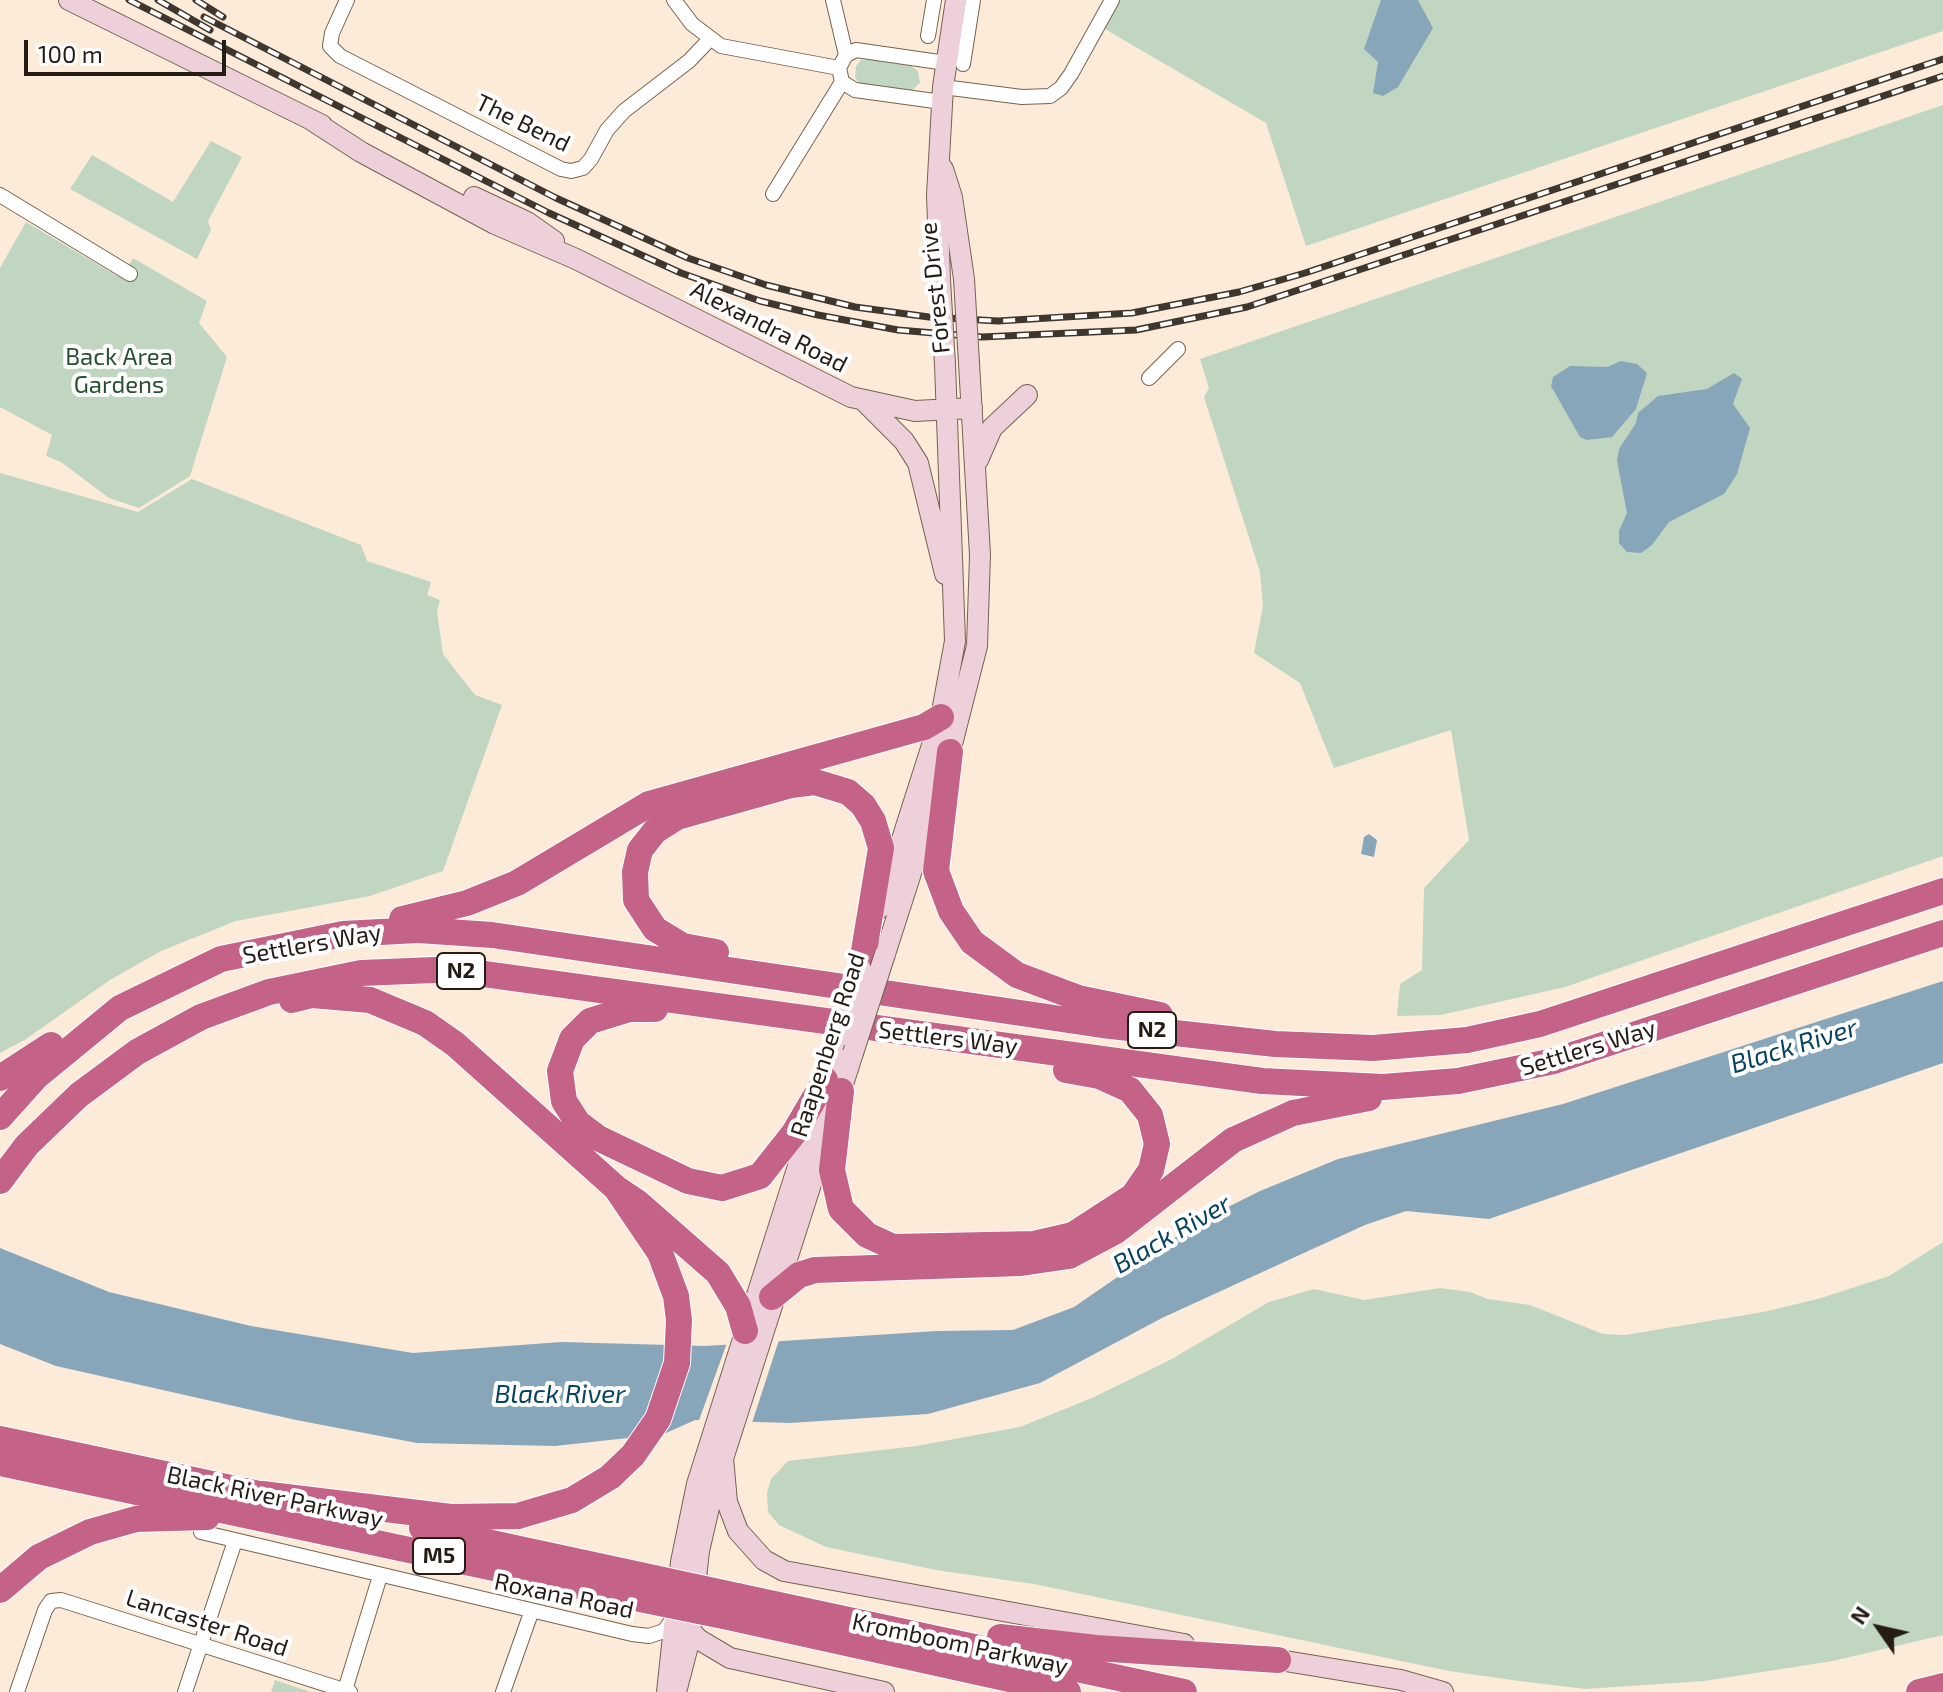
<!DOCTYPE html>
<style>
body{margin:0}
#map{position:relative;width:1943px;height:1692px;overflow:hidden;background:#fdebda;font-family:"Exo 2",sans-serif}
canvas{display:block}
.north{position:absolute;left:1839px;top:1588px;width:80px;height:80px;-webkit-text-stroke:6px #fff;paint-order:stroke;rotate:304deg;font-size:22px;font-weight:700;line-height:32px;text-align:center;color:#251d15}
.north::after{content:'';display:block;margin:auto;width:28px;height:36px;background:#251d15;clip-path:polygon(50% 0,100% 100%,50% 72%,0 100%)}
.scale{position:absolute;left:24px;top:40px;width:202px;height:36px;box-sizing:border-box;border:4px solid #251d15;border-top:0;padding-left:10px;font-size:24px;line-height:28px;white-space:nowrap;color:#251d15;-webkit-text-stroke:6px #fff;paint-order:stroke}
</style>
<div id="map">
<canvas width="1943" height="1692"></canvas>
<div class="north">N</div>
<div class="scale">100 m</div>
</div>
<script>
const context = document.querySelector('canvas').getContext('2d');
context.lineJoin = 'round';
function paint(path, color) { context.fillStyle = color; context.fill(path, 'evenodd'); }
const toPath = rows => new Path2D(rows.map(r => 'M' + r).join(''));
function strokePath(path, color, width, dash) { context.strokeStyle = color; context.lineWidth = width; context.lineCap = dash ? 'butt' : 'round'; context.setLineDash(dash || []); context.stroke(path); }
function drawText(font, color, halo, rows, align = 'center') {
  context.font = font + ' "Exo 2",sans-serif'; context.lineWidth = 8; context.setLineDash([]); context.textBaseline = 'middle'; context.strokeStyle = halo; context.fillStyle = color; for (const [text, x, y, turn = 0] of rows) {
    context.save(); context.translate(x, y); context.rotate((+turn || 0) * Math.PI / 180); context.textAlign = isNaN(turn) ? turn : align; if (halo) context.strokeText(text, 0, 0); context.fillText(text, 0, 0); context.restore();
  }
}
paint(toPath([
 [1118,0,1943,0,1943,31,1306,246,1266,123,1103,28],
 [869,59,911,66,918,71,920,83,910,92,859,83,855,77,856,66,861,60],
 [1943,105,1943,856,1565,987,1441,1015,1397,1016,1400,984,1422,970,1424,888,1469,840,1451,730,1334,768,1300,683,1254,653,1263,606,1260,572,1204,397,1209,388,1200,359],
 [211,141,242,157,208,221,211,230,197,259,70,189,92,155,173,202],
 [26,222,117,276,122,277,133,258,207,301,199,323,227,357,190,476,139,508,109,498,61,462,46,456,52,435,0,407,0,268],
 [0,473,138,512,192,479,361,545,367,561,431,582,427,595,440,600,437,611,443,654,475,695,502,705,443,871,370,896,236,921,161,951,110,980,26,1039,0,1053],
 [1943,1242,1943,1635,1833,1661,1704,1681,1586,1689,1519,1681,1449,1671,1034,1584,936,1570,826,1547,779,1525,768,1512,767,1493,771,1479,788,1461,916,1446,1020,1427,1092,1398,1170,1360,1269,1302,1314,1289,1364,1300,1440,1288,1470,1292,1488,1299,1530,1305,1603,1334,1625,1335,1763,1312,1818,1299,1889,1276],
 [275,1680,311,1692,271,1692]
]), '#c0d6c1');
paint(toPath([
 [1381,0,1418,0,1433,28,1398,87,1383,96,1373,93,1378,62,1364,49],
 [1621,361,1637,364,1647,373,1636,409,1612,437,1587,440,1580,437,1551,386,1553,377,1570,366,1607,367],
 [1734,373,1742,379,1733,404,1750,428,1737,474,1724,494,1669,522,1652,545,1641,553,1627,552,1619,543,1619,531,1627,513,1617,461,1619,449,1636,423,1638,413,1658,396,1707,389],
 [1369,834,1377,840,1374,857,1361,854,1364,837],
 [1943,981,1943,1063,1489,1219,1406,1211,1365,1225,1162,1318,1040,1383,928,1414,790,1423,695,1420,664,1434,555,1446,417,1443,296,1420,56,1366,0,1344,0,1248,109,1292,251,1326,413,1353,561,1342,705,1346,937,1331,1013,1330,1074,1307,1196,1223,1260,1191,1338,1159,1563,1104]
]), '#88a6ba');
paint(toPath([
 [780,1337,751,1426,698,1423,728,1340]
]), '#fdebda');
const street = toPath([
 [347,0,332,33,330,46,340,56,561,169,571,171,583,168,591,159,607,130,624,111,689,61,709,40],
 [674,0,692,24,721,46,839,68],
 [833,0,846,55],
 [928,36,934,0],
 [963,64,973,0],
 [943,87,1022,97,1050,96,1061,88,1071,74,1112,0],
 [942,102,855,90,842,82,839,68,846,55,856,50,946,63],
 [773,194,842,82],
 [0,195,130,274],
 [1149,378,1178,349],
 [201,1532,632,1634,649,1636,664,1631,675,1616],
 [345,1690,380,1576],
 [17,1692,45,1610,51,1601,61,1600,350,1692],
 [185,1692,235,1541],
 [503,1692,531,1613]
]);
const secondary = toPath([
 [69,0,322,125],
 [310,119,361,152,495,224,576,259,851,397,915,411,972,408],
 [943,169,952,197,964,279],
 [474,197,527,222,554,241],
 [940,280,937,195,943,87,956,0],
 [865,402,904,441,918,463,945,574],
 [978,460,992,428,1027,395],
 [880,908,941,717,955,641,945,364],
 [885,954,950,752,977,646,980,555,969,363],
 [723,1458,727,1502,738,1531,764,1560,784,1571,1184,1644],
 [684,1623,698,1639,730,1658,884,1692],
 [1267,1658,1401,1680,1443,1692],
 [667,1692,681,1562,697,1484,839,1037],
 [676,1692,689,1642,699,1551,713,1490,853,1053]
]);
const highway = toPath([
 [950,752,936,871,951,911,972,942,1017,975,1078,998,1160,1015],
 [402,919,467,903,517,883,649,804,924,727,941,717],
 [716,952,683,946,655,929,636,900,635,872,640,850,655,831,677,817,791,785,815,782,848,792,863,805,873,821,881,848,861,969],
 [292,1000,312,995,370,1000,425,1023,455,1044,616,1188,637,1202,718,1273,738,1306,745,1331],
 [655,1009,629,1009,590,1021,572,1039,560,1071,564,1101,578,1123,598,1138,688,1181,722,1188,760,1176,794,1133,825,1080],
 [0,1078,51,1045],
 [841,1091,832,1170,841,1209,867,1235,893,1247,1034,1244,1073,1235,1133,1196,1151,1170,1157,1144,1150,1115,1130,1090,1099,1076,1066,1070],
 [0,1117,36,1077,120,1008,221,959,343,934,418,930,492,935,1102,1025,1275,1044,1373,1048,1467,1040,1540,1024,1943,891],
 [0,1181,27,1145,79,1095,137,1052,201,1017,269,992,361,973,434,970,484,974,1262,1081,1383,1087,1458,1081,1554,1061,1943,933],
 [772,1297,799,1275,815,1270,1021,1263,1069,1256,1116,1231,1233,1140,1293,1113,1369,1098],
 [0,1439,278,1498],
 [0,1463,635,1598],
 [262,1494,451,1517,518,1516,572,1500,610,1477,633,1455,658,1419,677,1363,679,1320,676,1296,660,1253,616,1188],
 [422,1528,640,1575],
 [0,1590,39,1557,90,1532,136,1519,207,1517],
 [737,1596,1184,1692],
 [733,1618,1068,1692],
 [1000,1637,1096,1648,1278,1660],
 [1919,1692,1943,1686]
]);
strokePath(street, '#776350', 16);
strokePath(secondary, '#776350', 22);
strokePath(highway, '#fff', 28);
strokePath(street, '#fff', 14);
strokePath(secondary, '#eed0db', 20);
strokePath(highway, '#c56287', 26);
const rail = toPath([
 [129,0,549,213,681,273,760,301,818,315,898,330,982,337,1136,330,1247,307,1943,76],
 [158,0,210,30],
 [196,0,223,17],
 [204,17,556,198,688,258,766,285,855,307,929,317,998,321,1132,313,1239,292,1305,273,1943,59]
]);
strokePath(rail, '#3f362d', 7);
strokePath(rail, '#fff', 4, [12]);
const secondaryBridge = toPath([
 [964,279,969,363],
 [940,280,945,364],
 [839,1037,861,969],
 [853,1053,885,954]
]);
const highwayBridge = toPath([
 [640,1575,737,1596],
 [635,1598,733,1618]
]);
strokePath(secondaryBridge, '#776350', 22, []);
strokePath(highwayBridge, '#fff', 28, []);
strokePath(secondaryBridge, '#eed0db', 20);
strokePath(highwayBridge, '#c56287', 26);
for (const [x, y, w] of [
 [461,971,48],
 [1152,1030,48],
 [439,1556,52]
]) { const box = new Path2D(); box.roundRect(x - w / 2, y - 18, w, 36, 6); context.fillStyle = '#fff'; context.fill(box); strokePath(box, '#251d15', 2); }
drawText('bold 22px', '#251d15', null, [
 ["N2",461,971],
 ["N2",1152,1030],
 ["M5",439,1556]
]);
drawText('24px', '#251d15', '#fff', [
 ["The Bend",523,123,26],
 ["Forest Drive",935,288,-96],
 ["Alexandra Road",769,327,27],
 ["Settlers Way",312,944,-10],
 ["Settlers Way",948,1038,7],
 ["Raapenberg Road",828,1045,-72],
 ["Settlers Way",1588,1048,-17],
 ["Black River Parkway",275,1497,12],
 ["Roxana Road",564,1596,12],
 ["Lancaster Road",207,1623,18],
 ["Kromboom Parkway",960,1644,12]
]);
drawText('24px', '#28502e', '#fff', [
 ["Back Area",119,357],
 ["Gardens",119,385]
]);
drawText('italic 26px', '#0a4360', '#fff', [
 ["Black River",1794,1046,-17],
 ["Black River",1172,1234,-30],
 ["Black River",560,1394]
]);
</script>
